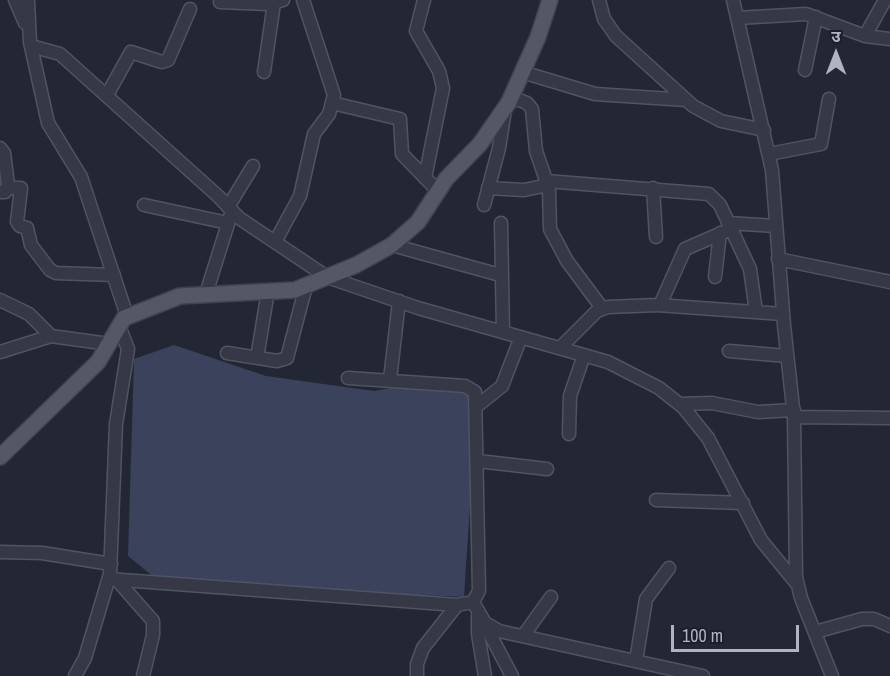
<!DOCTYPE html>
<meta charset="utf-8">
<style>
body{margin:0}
#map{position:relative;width:890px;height:676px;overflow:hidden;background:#232734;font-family:"Archivo Narrow","Noto Sans Devanagari",sans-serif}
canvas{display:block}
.north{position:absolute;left:806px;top:24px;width:60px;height:60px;-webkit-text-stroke:4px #1b1f2a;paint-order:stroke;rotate:0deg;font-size:16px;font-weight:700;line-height:24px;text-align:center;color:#b0b4c2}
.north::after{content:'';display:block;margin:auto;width:21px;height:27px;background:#b0b4c2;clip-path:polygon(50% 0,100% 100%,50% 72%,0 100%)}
.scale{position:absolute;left:671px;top:625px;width:128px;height:27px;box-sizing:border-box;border:3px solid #b0b4c2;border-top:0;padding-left:8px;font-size:18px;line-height:21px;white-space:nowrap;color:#b0b4c2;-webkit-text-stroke:4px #1b1f2a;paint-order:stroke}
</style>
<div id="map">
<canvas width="890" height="676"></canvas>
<div class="north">उ</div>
<div class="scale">100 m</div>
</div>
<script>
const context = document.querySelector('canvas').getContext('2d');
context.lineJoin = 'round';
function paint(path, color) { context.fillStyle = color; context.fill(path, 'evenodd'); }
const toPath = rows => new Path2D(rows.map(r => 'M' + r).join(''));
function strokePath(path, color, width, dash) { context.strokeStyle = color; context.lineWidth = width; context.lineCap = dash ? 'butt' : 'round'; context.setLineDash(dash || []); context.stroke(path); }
paint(toPath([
 [174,345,266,376,374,391,396,387,472,391,476,415,464,597,231,587,155,578,128,556,134,359]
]), '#3a425c');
const minor = toPath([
 [15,0,25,23],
 [28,0,30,42,48,123,81,177,127,316],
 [424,0,416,31,439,71,443,88,425,178],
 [599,0,604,19,616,36,693,106,721,121,764,130],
 [733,0,772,170,784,325,794,417,796,577,801,598,832,676],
 [220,2,268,4,283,0],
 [737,18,806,14,865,36,890,39],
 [865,36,885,0],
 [31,46,60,54,219,197,239,218,327,277,418,308,608,362,659,388,683,407,708,438,761,540,797,584],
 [805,70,816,17],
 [264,72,274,3],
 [522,72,595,94,686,100],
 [107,95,131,52,162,62,168,60,190,9],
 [511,97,527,103,532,109,536,151,549,189,550,229,567,261,602,308],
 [332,103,400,119,402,154,438,191],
 [0,148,4,153,8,185,5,192,0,192],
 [769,154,821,144,829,99],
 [546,181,709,194,720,205,750,269,756,312],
 [7,188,21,188,17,222,20,226,27,228,31,245,50,270,56,273,114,275],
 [488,188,524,190,548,185],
 [653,188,656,237],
 [144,205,228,223],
 [484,205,499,148,505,110],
 [228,207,253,166],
 [501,223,503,332],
 [728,223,776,226],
 [275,242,300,196,314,134,329,114,334,95,303,0],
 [392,245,500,275],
 [778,259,890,282],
 [715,277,720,233],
 [206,294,232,211],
 [0,300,29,314,51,336,109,344],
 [660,305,685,249,731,229],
 [560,348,597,311,608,307,657,305,783,314],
 [729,351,787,356],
 [0,352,51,336],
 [227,353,277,361,287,358,306,286],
 [257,358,268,291],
 [390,380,399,301],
 [679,404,712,403,758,412,794,410],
 [477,406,502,386,521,337],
 [794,417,890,418],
 [569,434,570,396,584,355],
 [478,461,547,469],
 [656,500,743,503],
 [0,552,42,553,111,564],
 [109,579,457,605,473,602,479,591,475,392,465,386,348,378],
 [117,580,153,621,153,635,143,676],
 [473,602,485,623,499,631,703,676],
 [478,615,478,634,485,676],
 [484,623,512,676],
 [815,632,862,619,874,619,890,626],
 [523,636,551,597],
 [636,661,646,599,669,568],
 [75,676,85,658,110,574,116,424,128,349,119,326],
 [417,676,417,664,423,648,457,605]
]);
const major = toPath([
 [0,457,98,362,124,318,180,296,295,290,356,265,392,245,418,222,446,179,480,144,509,102,538,37,550,0]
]);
strokePath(minor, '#505460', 15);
strokePath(major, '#3f434f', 18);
strokePath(minor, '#363945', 12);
strokePath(major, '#545865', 15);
</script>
